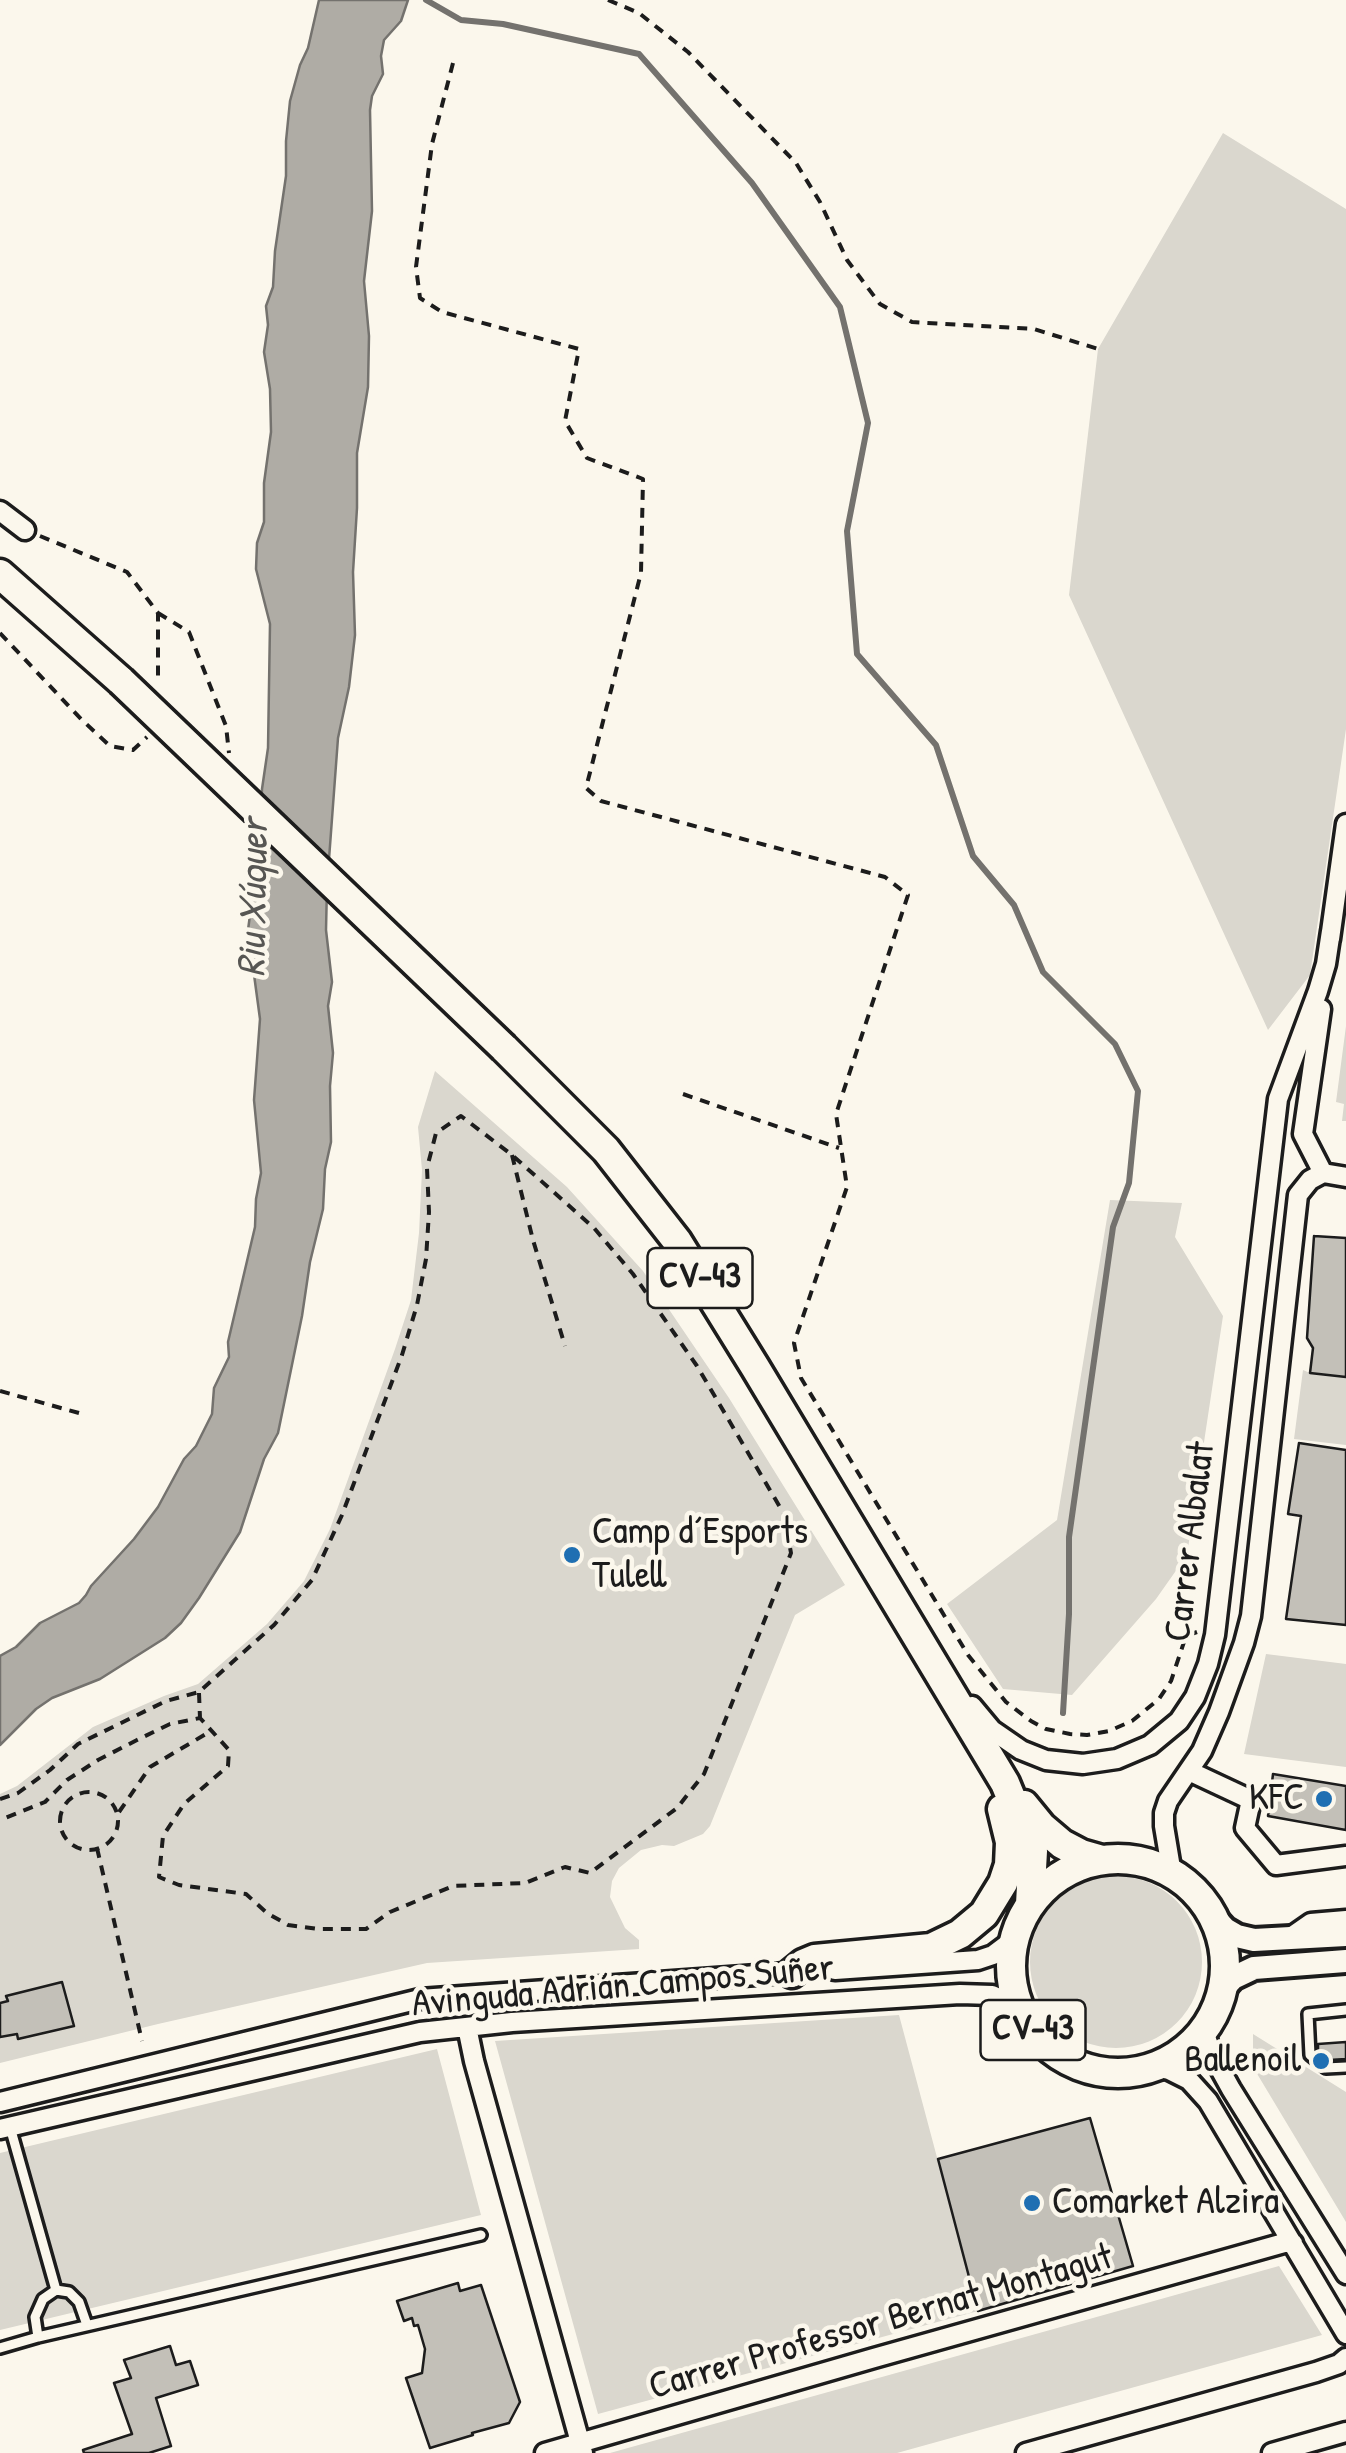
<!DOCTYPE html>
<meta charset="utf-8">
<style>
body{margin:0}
canvas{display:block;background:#fbf7ec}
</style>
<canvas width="1346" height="2453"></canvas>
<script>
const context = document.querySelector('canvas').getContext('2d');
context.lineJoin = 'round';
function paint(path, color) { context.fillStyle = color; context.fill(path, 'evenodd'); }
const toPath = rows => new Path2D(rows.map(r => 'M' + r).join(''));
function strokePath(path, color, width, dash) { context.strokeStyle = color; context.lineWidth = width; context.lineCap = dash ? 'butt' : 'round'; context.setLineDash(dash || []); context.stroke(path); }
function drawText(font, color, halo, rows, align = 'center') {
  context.font = font + ' "Patrick Hand",sans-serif'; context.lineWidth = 9; context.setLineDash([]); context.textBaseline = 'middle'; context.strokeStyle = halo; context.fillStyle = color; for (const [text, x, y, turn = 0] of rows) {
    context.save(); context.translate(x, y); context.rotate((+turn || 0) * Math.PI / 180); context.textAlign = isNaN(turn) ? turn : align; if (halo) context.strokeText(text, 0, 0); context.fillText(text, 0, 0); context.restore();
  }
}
paint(toPath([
 [1223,133,1346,209,1346,729,1310,975,1268,1030,1069,595,1098,349],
 [1346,1026,1346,1121,1342,1121,1344,1104,1336,1102],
 [435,1071,567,1187,643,1271,729,1398,845,1585,795,1615,710,1826,703,1834,674,1846,662,1845,641,1850,619,1868,612,1881,610,1897,625,1928,639,1940,639,1949,427,1963,158,2024,0,2063,0,1794,17,1786,93,1727,164,1696,198,1684,267,1624,304,1581,330,1529,395,1349,411,1300,419,1233,422,1170,418,1127],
 [1110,1200,1182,1203,1175,1237,1223,1316,1187,1555,1156,1599,1072,1695,1003,1689,947,1604,1057,1520],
 [1303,1370,1310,1373,1346,1377,1346,1445,1294,1439],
 [1266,1654,1346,1664,1346,1767,1244,1754],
 '1030 1962a86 86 0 1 1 172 0a86 86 0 1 1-172 0Z',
 [899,2015,978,2311,598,2414,495,2041],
 [1253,2034,1346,2092,1346,2222,1253,2067],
 [437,2049,481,2215,0,2330,0,2153],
 [1279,2266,1322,2335,897,2453,610,2453]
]), '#dad7ce');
const water = toPath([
 [319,0,408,0,401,21,384,40,381,56,383,74,372,96,370,110,372,211,364,281,369,336,368,387,357,453,357,508,353,572,355,635,349,687,338,738,327,886,326,930,332,982,328,1006,333,1053,330,1086,331,1142,325,1169,323,1209,310,1262,302,1316,278,1433,264,1459,240,1532,199,1598,181,1623,165,1638,100,1679,52,1698,36,1709,0,1745,0,1656,16,1647,40,1623,79,1603,86,1595,91,1586,134,1539,158,1507,184,1459,196,1446,212,1414,214,1388,229,1357,228,1342,255,1227,256,1199,261,1173,254,1100,260,1019,248,930,260,841,262,789,268,748,270,624,256,569,257,543,264,522,264,483,271,432,270,389,264,352,268,325,266,306,273,287,275,251,286,176,286,141,290,101,300,65,308,48,319,0]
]);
paint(water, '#afaca5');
strokePath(water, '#74726e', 2.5);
strokePath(toPath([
 [426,0,461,20,503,24,639,54,752,183,840,307,868,423,847,531,857,654,936,745,973,856,1014,905,1043,972,1115,1044,1138,1091,1129,1183,1113,1227,1069,1537,1069,1614,1063,1713]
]), '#74726e', 6);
const building = toPath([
 [1314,1236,1346,1238,1346,1377,1310,1373,1313,1348,1307,1338,1314,1236],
 [1299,1443,1346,1450,1346,1625,1286,1619,1301,1516,1288,1514,1299,1443],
 [1273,1774,1346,1786,1346,1830,1268,1816,1273,1774],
 [62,1982,74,2026,18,2039,17,2034,0,2037,0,2003,8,2001,6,1996,62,1982],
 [1346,2042,1346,2059,1329,2060,1318,2051,1318,2044,1346,2042],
 [1090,2118,1133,2266,978,2311,938,2159,1090,2118],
 [458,2283,460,2291,481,2285,520,2402,509,2423,472,2433,473,2435,430,2448,406,2378,422,2373,425,2349,418,2325,414,2326,412,2318,404,2321,397,2301,458,2283],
 [170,2346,176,2365,190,2361,198,2385,156,2398,171,2446,149,2453,84,2453,83,2450,132,2434,114,2383,131,2378,124,2360,170,2346]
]);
paint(building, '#c3c0b8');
strokePath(building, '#1c1c1c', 2.5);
const service = toPath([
 [1346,2010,1308,2014,1310,2055,1326,2068,1346,2067],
 [56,2290,69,2292,79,2302,87,2325],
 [38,2337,481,2235],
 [0,2348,38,2337,35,2317,43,2299,56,2290,10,2127]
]);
const minor = toPath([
 [0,511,25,530],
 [1330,939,1346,824],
 [1321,1009,1303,1134,1323,1173],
 [1323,1173,1346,1177],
 [972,1706,992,1730,1021,1750,1046,1760,1083,1764,1117,1759,1150,1745,1179,1721,1195,1697,1208,1664,1215,1635,1278,1099,1318,991,1326,964,1331,931],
 [1189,1771,1251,1800,1245,1828,1276,1865,1346,1856],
 [1172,1874,1164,1826,1164,1813,1168,1801,1202,1751,1219,1712,1244,1643,1251,1616,1298,1195,1310,1180,1323,1173],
 [1288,1939,1311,1923,1346,1920],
 [835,1970,978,1960,993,1955,1013,1940],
 [467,2027,474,2061,583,2453],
 [1203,2030,1215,2060,1231,2089,1346,2274],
 [1154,2067,1169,2070,1189,2080,1208,2101,1346,2334],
 [0,2102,420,1999,799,1972],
 [0,2129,420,2032,512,2022,960,1994,992,1995,1019,2007],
 [545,2453,874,2358,1284,2243,1293,2243],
 [1026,2453,1316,2372,1339,2364,1346,2358],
 [1272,2453,1346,2432]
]);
const secondary = toPath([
 [1214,1917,1225,1929,1237,1936,1254,1940,1346,1935],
 [1222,1990,1233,1978,1254,1968,1346,1961]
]);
const primary = toPath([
 [0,574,121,681],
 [504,1048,606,1150,677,1241,755,1367,1005,1783,1033,1851,1030,1904],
 [1024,1805,1042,1827,1062,1844,1081,1854,1102,1860],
 '1011 1966a107 107 0 1 1 214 0a107 107 0 1 1-214 0Z',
 [792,1973,803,1964,815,1959,931,1948,960,1934,984,1914,1003,1883,1009,1865,1010,1842,1002,1809]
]);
strokePath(service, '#1c1c1c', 16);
strokePath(minor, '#1c1c1c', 25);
strokePath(secondary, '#1c1c1c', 30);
strokePath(primary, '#1c1c1c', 35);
strokePath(toPath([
 [608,0,639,13,688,52,796,163,820,202,847,260,880,304,912,322,1034,329,1098,349],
 [453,63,432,144,416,267,420,298,442,312,579,349,565,421,587,458,643,479,641,573,586,788,601,801,885,877,908,895,836,1114,847,1187,794,1343,801,1378,968,1655,1006,1702,1031,1721,1046,1729,1070,1734,1087,1735,1109,1731,1132,1721,1159,1699,1171,1681,1186,1636,1197,1632],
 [40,536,127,572,158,613,158,683],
 [158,613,189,632,226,726,229,753],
 [0,633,81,719,110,746,133,750,147,737],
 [683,1094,839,1148],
 [512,1155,533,1240,565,1346],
 [0,1391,86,1415],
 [199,1693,200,1718],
 '60 1821a29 29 0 1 1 58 0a29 29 0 1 1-58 0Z',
 [0,1799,18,1793,50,1770,78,1744,166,1701,199,1692,274,1625,312,1580,342,1515,402,1355,417,1305,426,1259,429,1212,427,1168,436,1133,461,1116,512,1155,594,1228,633,1274,697,1366,784,1514,791,1553,704,1774,677,1808,590,1873,565,1867,525,1883,453,1886,390,1912,366,1929,318,1929,288,1925,267,1913,246,1894,179,1885,159,1877,163,1836,184,1804,228,1766,229,1750,200,1718,170,1724,137,1740,98,1760,67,1780,45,1802,0,1820],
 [119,1812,150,1767,211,1731],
 [97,1848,142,2041]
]), '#1c1c1c', 4, [10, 8]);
strokePath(service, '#fbf7ec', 9);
strokePath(minor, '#fbf7ec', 18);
strokePath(secondary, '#fbf7ec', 22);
strokePath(primary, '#fbf7ec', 28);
const primaryBridge = toPath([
 [121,681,504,1048]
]);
strokePath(primaryBridge, '#1c1c1c', 35, []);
strokePath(primaryBridge, '#fbf7ec', 28);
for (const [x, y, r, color] of [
 [572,1555,10,"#1f6fb2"],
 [1324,1799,10,"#1f6fb2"],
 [1321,2061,10,"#1f6fb2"],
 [1032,2203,10,"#1f6fb2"]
]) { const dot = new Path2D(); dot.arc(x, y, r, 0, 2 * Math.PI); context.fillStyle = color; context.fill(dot); strokePath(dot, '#fbf7ec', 4); }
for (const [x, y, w] of [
 [700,1278,105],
 [1033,2030,105]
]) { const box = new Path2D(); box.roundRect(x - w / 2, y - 30, w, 60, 8); context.fillStyle = '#fbf7ec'; context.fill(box); strokePath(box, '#1c1c1c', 2.5); }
drawText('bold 35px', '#1c1c1c', null, [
 ["CV-43",700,1278],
 ["CV-43",1033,2030]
]);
drawText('38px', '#1c1c1c', '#fbf7ec', [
 ["Camp d´Esports",592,1533],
 ["Tulell",592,1577],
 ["KFC",1304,1799,"right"],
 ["Ballenoil",1301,2061,"right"],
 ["Comarket Alzira",1052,2203]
], 'left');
drawText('38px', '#1c1c1c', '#fbf7ec', [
 ["Carrer Albalat",1191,1542,-83],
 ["Avinguda Adrián Campos Suñer",623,1987,-5],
 ["Carrer Professor Bernat Montagut",881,2323,-16]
]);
drawText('italic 40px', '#575653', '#fbf7ec', [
 ["Riu Xúquer",255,898,-89]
]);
</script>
